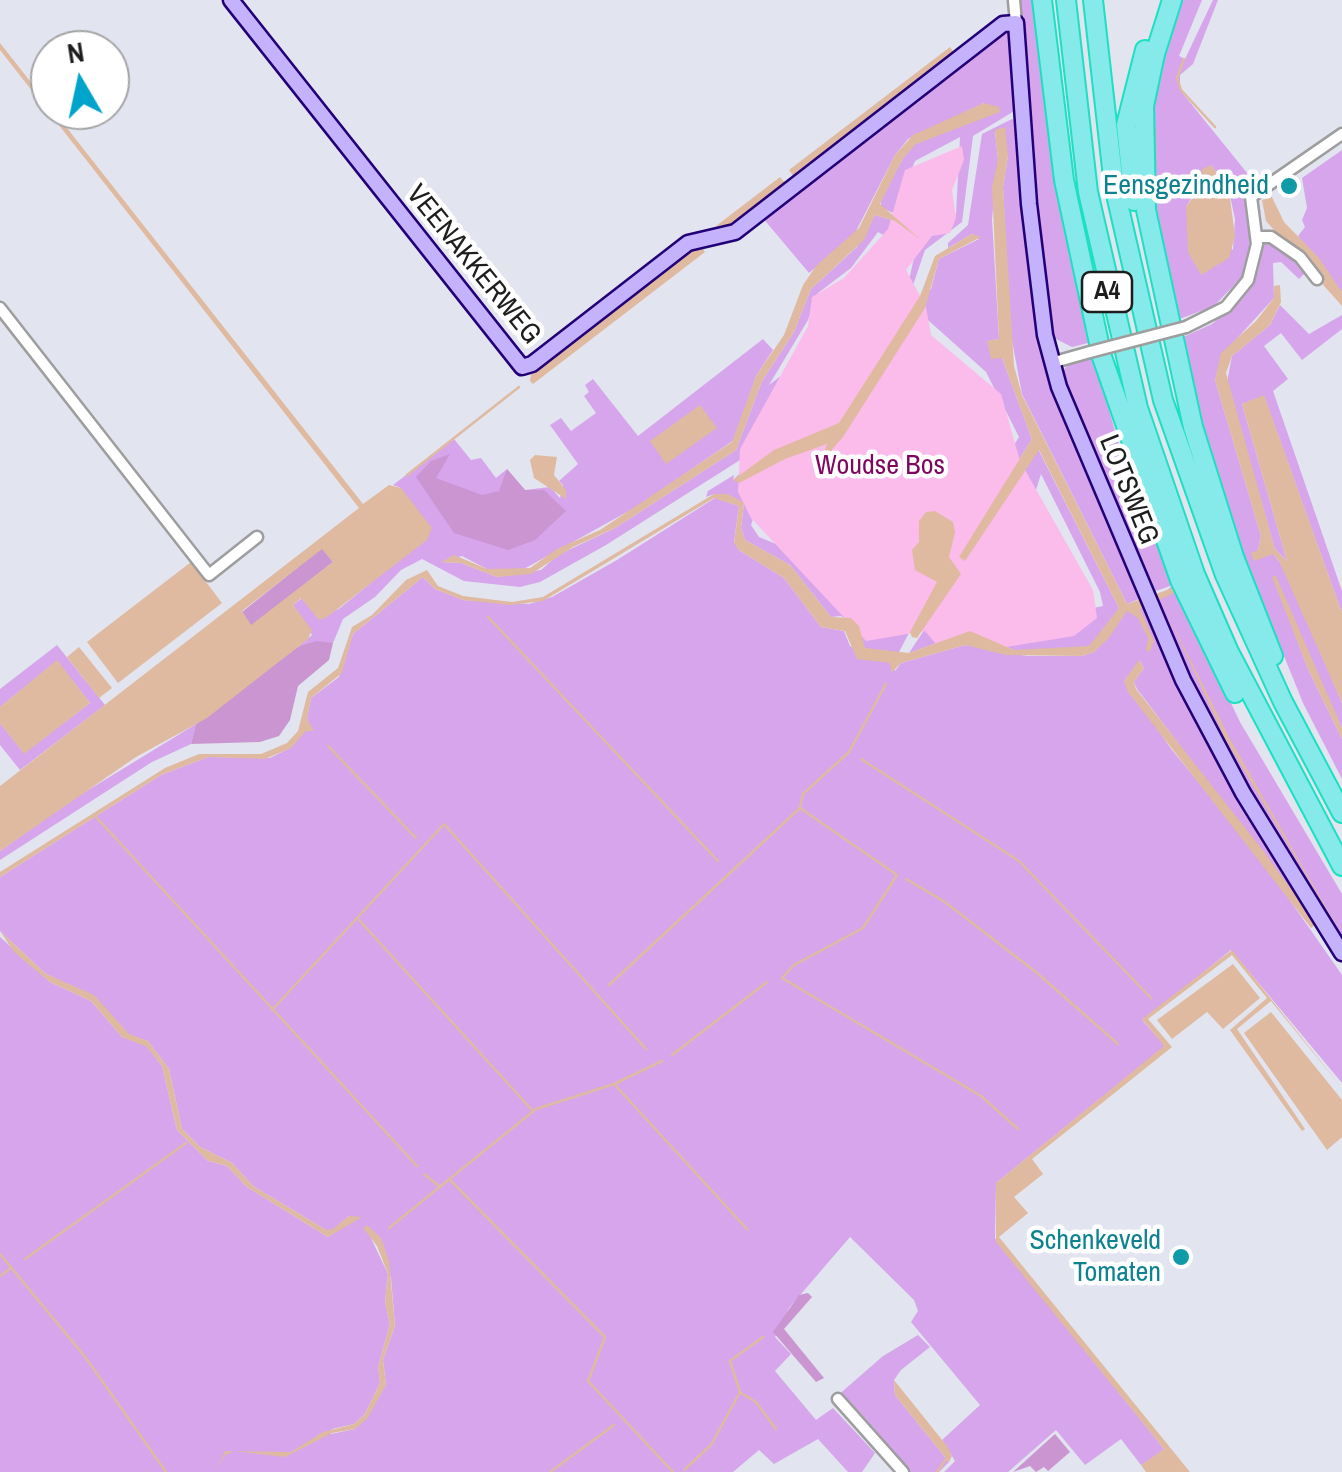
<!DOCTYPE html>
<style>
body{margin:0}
#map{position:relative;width:1342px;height:1472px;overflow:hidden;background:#e2e4ef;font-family:"Archivo Narrow",sans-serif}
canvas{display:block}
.north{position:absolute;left:30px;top:30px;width:100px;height:100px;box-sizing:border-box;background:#fff;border:2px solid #a5a5a5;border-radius:50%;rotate:351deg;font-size:28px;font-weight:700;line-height:40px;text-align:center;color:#1d1d1d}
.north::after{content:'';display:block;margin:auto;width:35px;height:45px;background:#00a4ca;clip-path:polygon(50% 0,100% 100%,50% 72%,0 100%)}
</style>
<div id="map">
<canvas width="1342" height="1472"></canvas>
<div class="north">N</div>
</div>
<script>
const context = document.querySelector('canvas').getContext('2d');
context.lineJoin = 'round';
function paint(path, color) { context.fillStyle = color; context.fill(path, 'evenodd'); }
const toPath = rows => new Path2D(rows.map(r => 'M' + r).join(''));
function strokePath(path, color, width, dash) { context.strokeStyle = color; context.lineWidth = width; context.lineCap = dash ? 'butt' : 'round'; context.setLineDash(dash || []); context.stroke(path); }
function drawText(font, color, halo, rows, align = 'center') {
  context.font = font + ' "Archivo Narrow",sans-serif'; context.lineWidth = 9; context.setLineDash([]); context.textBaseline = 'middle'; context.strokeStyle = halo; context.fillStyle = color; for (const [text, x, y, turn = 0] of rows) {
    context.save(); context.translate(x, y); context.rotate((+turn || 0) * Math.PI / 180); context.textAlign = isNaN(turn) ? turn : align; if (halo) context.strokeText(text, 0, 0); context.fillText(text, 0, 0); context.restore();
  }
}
paint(toPath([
 [1020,0,1037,0,1063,216,1088,343,1072,347,1054,338,1031,201],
 [1175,0,1202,0,1179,56,1185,59,1213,0,1218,0,1193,64,1180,75,1180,90,1256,184,1245,199,1254,238,1242,277,1214,306,1169,323,1144,122],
 [1211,165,1229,191,1235,219,1233,250,1186,207],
 [1005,30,1010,31,1016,110,973,136,962,222,925,250,910,294,770,441,606,545,540,582,520,587,464,581,422,559,401,570,375,597,343,619,333,643,299,646,312,635,293,605,302,598,319,619,340,608,420,543,401,488,393,485,454,439,471,460,481,458,496,478,507,469,525,490,550,487,560,498,563,485,559,481,578,464,550,425,561,418,571,431,596,413,584,396,589,392,585,385,593,379,638,436,763,339,773,350,756,376,734,440,638,506,522,570,487,569,462,556,442,562,461,563,497,577,541,570,558,555,615,528,736,450,762,381,794,332,811,289,857,247,875,215,895,221,895,214,881,207,881,199,903,158,915,144,992,114,984,103,908,139,895,155,855,233,809,273,762,217],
 [960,137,956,215,897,205,915,161],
 [878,232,915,253,910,276,769,385,808,320,818,293,851,268],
 [1012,119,1018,121,1039,344,1139,599,1127,604,1022,394,1010,330,1003,187,1008,156,995,131,998,160,992,219,999,339,988,341,1002,358,1032,439,959,557,965,561,1038,449,1119,608,1101,635,1089,646,1072,650,1014,650,970,631,909,653,961,574,925,602,898,654,864,648,859,627,841,616,831,617,790,565,745,540,741,528,744,503,714,494,706,497,708,491,734,475,733,480,931,289,939,259,979,239,972,234,948,248,948,243,968,225,982,134],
 [928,320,986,372,1019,437,904,619,835,603,776,544,759,537,751,525,755,513],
 [1041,474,1100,592,1103,606,992,629],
 [1342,150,1342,292,1298,236,1305,227,1302,220,1307,208,1302,178],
 [1264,238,1297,258,1306,272,1299,279,1281,262,1273,263,1274,298,1231,345,1215,380,1261,536,1258,550,1273,554,1283,566,1342,703,1342,728,1273,577,1308,669,1342,739,1342,779,1303,703,1245,559,1203,432,1179,339,1212,324,1242,299,1258,271],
 [1280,305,1309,334,1342,315,1342,329,1302,360,1281,333,1264,346,1288,379,1273,391,1342,591,1342,613,1264,396,1242,404,1287,561,1275,549,1227,382,1232,356,1270,325],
 [1094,357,1117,438,1186,609,1240,722,1342,894,1342,947,1268,827,1192,684,1155,601,1173,585,1153,592,1135,556,1060,375,1068,364],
 [715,498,739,506,734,542,739,550,784,578,821,627,844,631,850,646,891,663,895,671,901,663,965,645,1027,656,1082,656,1094,652,1127,611,1143,607,1197,717,1316,924,1137,689,1134,682,1144,668,1140,661,1124,681,1172,750,1259,856,1342,975,1342,1083,1231,950,1143,1021,1165,1046,996,1183,995,1238,1164,1449,1161,1454,1141,1465,1121,1439,1085,1465,1056,1430,1008,1472,944,1472,955,1461,942,1440,980,1405,911,1322,918,1311,914,1300,850,1237,789,1308,775,1337,791,1354,775,1371,816,1420,833,1408,875,1453,862,1472,848,1472,818,1439,774,1464,759,1450,733,1472,0,1472,0,937,50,982,91,1001,122,1037,147,1046,162,1066,177,1130,208,1161,227,1166,247,1187,328,1237,354,1220,349,1216,333,1230,326,1230,253,1186,232,1163,200,1147,182,1129,169,1069,148,1041,129,1035,94,996,46,974,0,931,0,877,161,775,208,757,270,758,290,748,306,730,313,731,307,719,311,698,339,677,353,634,423,577,435,589,463,600,529,604,552,597,617,560],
 [371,1238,379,1242,391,1278,395,1326,383,1360,386,1385,355,1429,331,1434,332,1429,354,1424,365,1414,380,1383,378,1367,390,1324,385,1302,388,1274],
 [57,645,105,705,20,770,0,745,0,723,24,753,90,703,57,661,0,707,0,689],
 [196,724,191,744,152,762,0,860,0,851,72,800],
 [918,1335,930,1347,901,1370,894,1380,895,1395,949,1462,939,1472,910,1472,872,1426,861,1425,836,1397,883,1356]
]), '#d6a5ec');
paint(toPath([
 [450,454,436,478,482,495,499,491,507,469,525,490,544,490,566,511,535,540,508,550,454,533,416,477,431,461],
 [322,548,333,562,251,626,242,612],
 [317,641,333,643,329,660,298,686,290,720,279,736,260,742,191,744,196,724,299,646],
 [808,1293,812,1297,784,1329,824,1378,816,1382,773,1332,799,1295],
 [1055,1434,1070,1452,1048,1471,1044,1467,1036,1472,1030,1466,1013,1472]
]), '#ca95d0');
paint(toPath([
 [962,146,964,160,952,190,956,218,950,233,932,236,906,270,926,307,931,335,1001,394,1020,461,1093,590,1097,618,1074,636,1006,647,979,637,936,644,925,631,866,641,751,518,738,492,740,449,808,326,812,297,844,278,888,229,905,170]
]), '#fcbceb');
paint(toPath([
 [0,43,363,504,389,485,401,488,432,528,427,540,327,617,319,620,301,598,293,605,312,630,308,639,207,718,136,757,0,851,0,786,359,508,0,50],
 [322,549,333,562,251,625,242,611],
 [950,47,954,53,795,178,789,170],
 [984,103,999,107,1000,112,916,144,903,158,880,204,921,240,895,221,875,215,864,240,811,289,794,332,762,381,736,450,615,528,573,547,531,574,497,577,461,563,441,562,454,555,487,569,530,568,557,549,600,530,732,442,756,376,784,335,803,285,816,266,859,228,895,155,913,135],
 [1005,127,1008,156,1003,187,1014,366,1022,395,1127,604,1176,587,1176,592,1140,609,1154,641,1150,652,1146,650,1148,638,1138,618,1127,611,1108,639,1094,652,1082,656,1006,655,965,645,901,663,891,673,890,663,857,659,845,631,821,627,784,578,739,550,734,543,739,506,714,498,543,601,510,605,463,600,435,589,423,577,353,634,342,673,311,698,307,719,314,731,306,731,291,748,265,759,208,757,161,775,0,877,0,872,165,768,199,754,261,754,287,743,298,731,308,692,338,668,352,627,372,615,406,580,427,570,438,586,463,596,512,602,543,597,714,494,728,494,744,503,741,528,745,540,790,565,831,617,851,618,859,626,865,648,909,653,970,631,1014,650,1089,646,1119,608,1039,450,965,561,959,557,1032,439,1002,358,991,359,987,341,999,339,992,187,998,160,995,130],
 [1211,165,1229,191,1235,236,1229,258,1201,275,1188,252,1186,207,1205,180,1201,170],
 [780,177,786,184,733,225,716,226],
 [1272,197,1284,222,1319,258,1342,292,1342,306,1266,221,1262,200],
 [972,234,981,237,939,259,925,308,843,437,820,463,827,444,785,459,739,483,733,480,774,450,839,423,920,296,935,256],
 [700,244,705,252,533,384,530,381,531,374],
 [1280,285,1281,302,1270,325,1232,356,1226,373,1275,549,1287,561,1242,404,1264,395,1342,613,1342,703,1279,561,1273,554,1254,561,1251,553,1258,550,1261,536,1215,380,1221,353,1256,321,1274,298,1274,286],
 [700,405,717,428,666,464,650,441],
 [535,455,557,457,554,475,566,490,566,499,534,478,530,460],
 [935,511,953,522,955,533,949,557,961,574,917,638,912,637,910,632,937,582,915,570,912,550,919,542,919,521,926,512],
 [191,562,222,603,118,683,87,642],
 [1276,576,1342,728,1342,739,1308,669,1272,577],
 [1168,615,1229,737,1342,935,1225,738],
 [79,647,112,688,99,698,67,657],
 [57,660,90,703,24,754,0,723,0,707],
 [1139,660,1144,668,1134,682,1136,689,1264,852,1316,924,1311,928,1128,692,1124,681],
 [0,931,46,974,94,995,129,1034,148,1041,169,1069,182,1129,200,1147,232,1163,253,1186,326,1230,333,1229,349,1216,362,1217,328,1237,247,1187,227,1166,208,1161,177,1130,162,1066,147,1047,122,1037,91,1001,50,982,14,952],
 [1232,950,1342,1088,1271,1001,1237,1029,1305,1129,1302,1131,1230,1030,1267,998,1232,955,1148,1019,1172,1047,1032,1159,1043,1174,1014,1197,1028,1213,999,1237,1190,1472,1146,1472,1141,1465,1164,1449,996,1242,996,1183,1164,1046,1142,1019],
 [1233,964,1260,998,1223,1029,1207,1012,1172,1039,1157,1020],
 [1271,1012,1342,1100,1342,1137,1327,1150,1244,1033],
 [367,1225,381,1238,389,1261,395,1326,383,1360,386,1385,367,1419,355,1429,332,1433,285,1457,234,1451,224,1456,215,1472,225,1451,291,1452,323,1432,354,1424,365,1414,380,1383,378,1367,390,1324,385,1302,388,1274,377,1246,363,1228],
 [894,1380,947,1446,952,1456,949,1462,895,1395]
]), '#dfbaa0');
strokePath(toPath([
 [1184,59,1177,78,1181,90,1215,127],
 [407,475,519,387],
 [488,617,718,861],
 [328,746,416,838],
 [861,759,1019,861,1151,998],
 [800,808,897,875,863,928,794,965,782,978,981,1096,1018,1129],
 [96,817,417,1166],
 [906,879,945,902,1037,973,1118,1044],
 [359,920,532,1110],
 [609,985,800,808,803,794,849,752,886,684],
 [272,1010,444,824,646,1049],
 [672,1055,767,982],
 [615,1085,747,1229],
 [424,1174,439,1186],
 [449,1179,605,1337,588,1381,673,1472],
 [389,1228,536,1109,614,1084,662,1061],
 [0,1254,86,1358,166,1472],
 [25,1259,186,1143],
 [0,1276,11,1268],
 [741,1393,756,1402,776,1429],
 [684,1470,711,1445,740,1392,730,1361,763,1337],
 [550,1472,614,1425],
 [937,1472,949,1455]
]), '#dfbaa0', 2.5);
const street = toPath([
 [1014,0,1016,23],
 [1257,237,1271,237,1300,257,1317,279],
 [0,308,209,575,257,537],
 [1186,327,1226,307,1248,280,1257,244,1251,197,1342,134],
 [1051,363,1090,352],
 [838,1399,903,1472]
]);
const secondary = toPath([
 [231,0,522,367,532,364,688,243,735,232,1003,24,1016,23,1029,204,1045,335,1059,387,1183,680,1243,793,1342,953]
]);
const highway = toPath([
 [1042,0,1064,180,1102,357,1180,580,1235,693],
 [1066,0,1088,192,1138,408,1195,574,1229,652,1342,866],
 [1093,0,1114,186,1163,400,1225,575,1283,702,1342,813],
 [1172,0,1155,54,1144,106,1146,210,1193,427,1234,557,1273,656],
 [1134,201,1126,125,1145,50]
]);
strokePath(street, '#9e9e9e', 15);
strokePath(secondary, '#240078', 19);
strokePath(highway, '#1ce0c1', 22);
strokePath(street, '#fff', 10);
strokePath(secondary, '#c4b3fc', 14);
strokePath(highway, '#86eaea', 18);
const streetBridge = toPath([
 [1090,352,1186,327]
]);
strokePath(streetBridge, '#9e9e9e', 15, []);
strokePath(streetBridge, '#fff', 10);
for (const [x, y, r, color] of [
 [1289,186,10,"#0f9aa8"],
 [1181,1257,10,"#0f9aa8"]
]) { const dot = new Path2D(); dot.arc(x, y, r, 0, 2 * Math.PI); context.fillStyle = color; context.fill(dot); strokePath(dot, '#fff', 4); }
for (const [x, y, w] of [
 [1107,292,50]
]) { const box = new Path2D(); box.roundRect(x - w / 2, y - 20, w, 40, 8); context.fillStyle = '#fff'; context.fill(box); strokePath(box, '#1d1d1d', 2.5); }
drawText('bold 25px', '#1d1d1d', null, [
 ["A4",1107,292]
]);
drawText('28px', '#0d838f', '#fff', [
 ["Eensgezindheid",1269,186],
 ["Schenkeveld",1161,1241],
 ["Tomaten",1161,1273]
], 'right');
drawText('28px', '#1d1d1d', '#fff', [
 ["VEENAKKERWEG",473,265,51],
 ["LOTSWEG",1128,490,68]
]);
drawText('28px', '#7f075f', '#fff', [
 ["Woudse Bos",880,466]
]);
</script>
